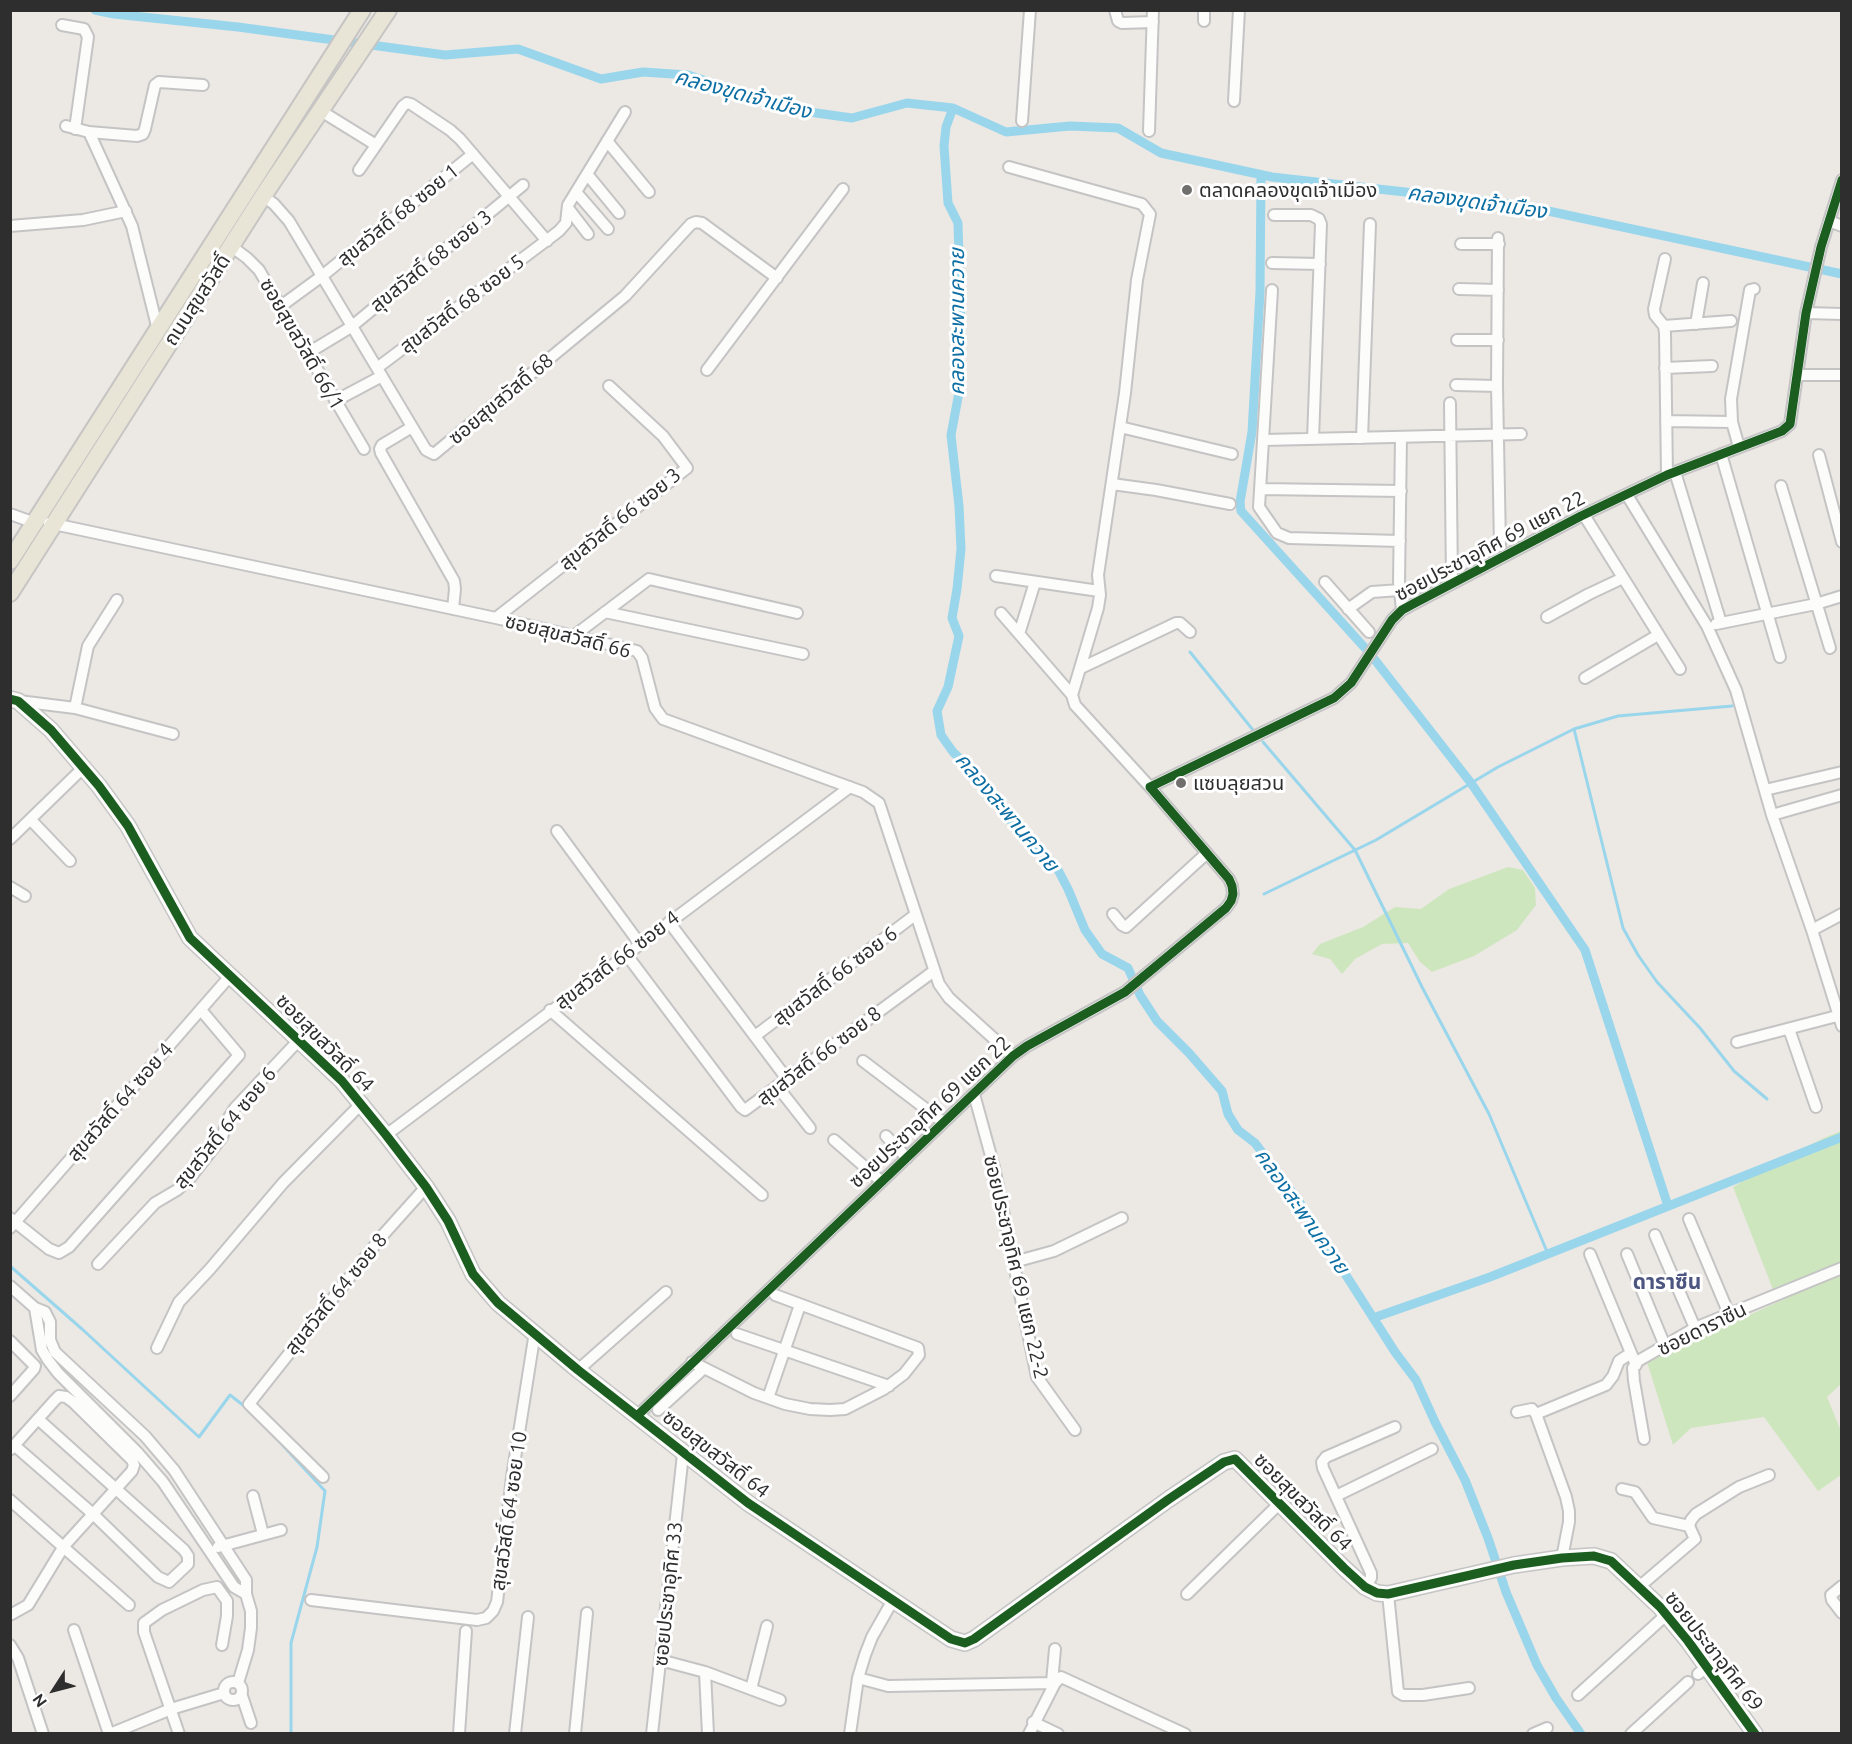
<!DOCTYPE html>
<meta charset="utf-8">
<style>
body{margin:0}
#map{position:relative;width:1852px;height:1744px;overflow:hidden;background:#ece8e4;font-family:Ubuntu,sans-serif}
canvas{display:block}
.frame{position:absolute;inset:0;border:12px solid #2e2e2e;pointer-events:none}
.north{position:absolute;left:24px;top:1660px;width:60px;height:60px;-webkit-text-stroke:4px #fff;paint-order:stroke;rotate:234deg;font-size:16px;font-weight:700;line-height:24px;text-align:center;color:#2e2e2e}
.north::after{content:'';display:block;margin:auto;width:21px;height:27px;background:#2e2e2e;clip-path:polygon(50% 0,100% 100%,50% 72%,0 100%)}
</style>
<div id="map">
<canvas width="1852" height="1744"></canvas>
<div class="frame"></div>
<div class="north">N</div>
</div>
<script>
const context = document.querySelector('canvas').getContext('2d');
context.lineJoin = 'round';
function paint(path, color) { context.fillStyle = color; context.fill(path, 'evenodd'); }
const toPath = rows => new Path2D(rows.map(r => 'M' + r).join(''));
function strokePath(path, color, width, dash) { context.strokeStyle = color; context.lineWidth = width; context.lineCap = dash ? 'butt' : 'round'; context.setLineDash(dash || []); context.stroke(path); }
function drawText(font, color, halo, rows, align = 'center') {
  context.font = font + ' Ubuntu,"Noto Sans Thai",sans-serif'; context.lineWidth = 6; context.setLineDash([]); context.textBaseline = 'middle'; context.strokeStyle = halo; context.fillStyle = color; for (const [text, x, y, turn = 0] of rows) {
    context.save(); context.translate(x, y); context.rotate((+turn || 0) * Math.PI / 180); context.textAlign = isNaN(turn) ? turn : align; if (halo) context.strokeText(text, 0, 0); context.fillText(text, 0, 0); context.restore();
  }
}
paint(toPath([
 [1508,867,1523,870,1535,888,1536,905,1517,930,1474,956,1432,972,1420,962,1408,943,1382,944,1355,959,1342,974,1330,959,1312,954,1320,944,1363,927,1395,907,1421,909,1449,889],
 [1841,1131,1841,1263,1774,1292,1733,1187,1785,1157,1824,1138],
 [1841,1273,1841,1384,1827,1397,1841,1431,1841,1475,1818,1491,1764,1417,1691,1428,1673,1445,1647,1362]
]), '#cee6be');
strokePath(toPath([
 [1190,652,1253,730],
 [1574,729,1623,928,1638,955,1657,982,1700,1028,1734,1071,1767,1099],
 [1263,742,1355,850,1422,987,1489,1114,1548,1254],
 [1264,894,1376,840,1498,767,1574,729,1618,716,1732,706],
 [10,1266,82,1329,199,1437,230,1395,248,1409],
 [276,1438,325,1491,317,1547,291,1643,291,1734]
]), '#99d6ec', 3);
strokePath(toPath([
 [95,10,114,14,238,27,445,55,518,49,601,79,643,72,688,75,795,110,852,118,907,103,953,108,1006,132,1070,126,1118,128,1161,153,1272,177,1520,205,1842,274],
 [953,108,946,127,944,146,948,203,958,223,961,332,958,352,960,387,951,435,959,506,961,549,957,589,952,618,959,636,948,687,937,711,941,735,953,752,982,780,1011,821,1057,868,1068,889,1085,930,1102,954,1128,968,1140,995,1157,1021,1189,1053,1222,1091,1228,1114,1238,1130,1255,1143,1298,1200,1395,1352,1416,1380,1435,1422,1465,1480,1488,1538,1506,1592,1537,1665,1556,1698,1581,1734],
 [1261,175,1260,292,1252,432,1240,502,1241,511,1365,648],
 [1375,660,1471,783,1585,950,1668,1206],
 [1373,1318,1490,1277,1842,1137]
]), '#99d6ec', 9);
const street = toPath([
 [1115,10,1118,21,1122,23,1153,22],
 [1204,21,1204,10],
 [62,25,84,29,88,37,75,129],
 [1234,101,1239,10],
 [321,111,376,145],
 [1022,121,1030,10],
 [66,126,89,132,137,136,143,134,145,129,155,85,159,82,203,85],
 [1149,131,1153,10],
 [89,132,132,226,158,330],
 [607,141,649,192],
 [1009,167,1142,204,1150,214,1137,280,1125,393,1098,575,1100,595,1098,608,1072,695,1075,705,1150,787],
 [359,170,403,106,407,103,411,104,450,130,460,139,547,241],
 [587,174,619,213],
 [576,192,608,229],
 [263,196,274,204,289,221,426,450,434,454,625,296,691,224,696,222,702,223,777,278],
 [568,208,588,234],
 [1274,215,1311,215,1319,219,1321,224,1313,439],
 [1829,221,1842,226],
 [10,226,83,220,126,211],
 [1498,238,1497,386,1500,546],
 [1461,244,1499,244],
 [231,246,247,258,259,270,364,449],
 [1665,259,1654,309,1655,315,1664,326,1665,333,1667,475],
 [1272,263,1320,264],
 [1459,289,1498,290],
 [1272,290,1259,507,1277,533,1289,538,1400,541],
 [281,306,322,276,473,154],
 [1806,313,1842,314],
 [1696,324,1703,283],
 [1664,326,1731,321],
 [1457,340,1498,340],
 [308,353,351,327,523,185],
 [377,368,559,231,566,223,568,205,625,112],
 [1665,368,1712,366],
 [707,370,843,189],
 [1799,375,1842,375],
 [1456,385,1497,386],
 [335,401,382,376],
 [1450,403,1452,582],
 [1666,421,1732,422],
 [412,427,382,445,380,449,381,453,454,581,455,589,453,609],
 [1120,427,1232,454],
 [1401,437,1399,582,1402,610],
 [1362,438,1370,224],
 [1264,440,1521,434],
 [1739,447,1732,422,1731,399,1750,290,1754,289],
 [1721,454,1780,657],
 [1819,455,1842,542],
 [1675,472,1721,623],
 [1112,484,1156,490,1230,504],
 [1781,486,1830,648],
 [1260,489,1401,491],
 [1627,495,1707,626,1736,690,1772,815,1812,930,1842,1026],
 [10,514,35,523],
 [1584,515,1680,669],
 [49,523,510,621,637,651,642,658,655,708,663,719,863,792,879,803,939,984,949,998,1013,1056],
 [996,576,1099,591],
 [1325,582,1369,632],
 [1348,609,1372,592,1400,590],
 [605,612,803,654],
 [1001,613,1072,695],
 [1547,617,1589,594,1623,578],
 [496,618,687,468,663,436,609,386],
 [1716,624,1816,604,1842,596],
 [1019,634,1035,582],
 [575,635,649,579,797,613],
 [1081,668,1176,623,1180,623,1190,632],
 [1585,678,1658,635],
 [19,701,75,708,88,646,117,600],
 [75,708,173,734],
 [1765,790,1842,772],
 [1772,815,1842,795],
 [31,820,70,861],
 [557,831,640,944],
 [10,839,83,768],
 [10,887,25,896],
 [1113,914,1122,925,1126,927,1207,853],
 [669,922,787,1079],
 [1812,930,1842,914],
 [626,954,741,1107,745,1110,934,971],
 [550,1010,762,1195],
 [1789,1029,1816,1107],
 [755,1036,915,915],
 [1737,1042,1837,1016],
 [863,1061,943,1122],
 [777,1086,810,1128],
 [974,1094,994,1167,1037,1377,1075,1430],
 [386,1135,850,787],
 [886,1136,907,1158],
 [834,1140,881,1181],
 [10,1218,49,1249,59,1253,69,1247,239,1055,201,1010],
 [1689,1219,1729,1314],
 [10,1228,230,976],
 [1655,1235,1695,1328],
 [1590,1254,1636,1365],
 [1627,1254,1665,1346],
 [1014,1262,1054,1251,1122,1218],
 [98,1264,155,1203,177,1190,190,1178,222,1137,228,1119,235,1108,299,1040],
 [10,1286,35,1308,45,1312,50,1322,50,1340,55,1352,145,1436,174,1470,246,1580,246,1594,251,1611,251,1628,248,1650,238,1683],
 [35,1308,42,1350,48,1360,58,1373,137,1452,163,1482,234,1587,246,1594],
 [737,1334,889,1386],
 [10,1341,35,1366,34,1369,10,1396],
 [157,1348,179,1302,210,1269,283,1183,361,1104],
 [692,1362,754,1393,785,1404,810,1409,830,1410,845,1409,884,1389,904,1374,919,1355,918,1348,913,1346,775,1295],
 [578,1370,666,1292],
 [768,1398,800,1305],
 [658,1410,703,1369],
 [1517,1412,1532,1409,1536,1414,1566,1497,1569,1511,1569,1522,1562,1558],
 [1536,1414,1606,1385,1613,1376,1619,1361,1631,1353],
 [637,1416,1013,1056,1027,1046,1125,992,1226,908,1231,901,1233,894,1232,886,1229,879,1150,787,1334,698,1351,683,1392,620,1402,610,1413,604,1581,516,1667,475,1782,431,1790,424,1806,313,1821,247,1842,180],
 [1644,1439,1634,1381,1633,1368,1638,1361,1695,1328,1842,1268],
 [14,1445,93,1514,158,1577,169,1582,188,1564,188,1556,184,1550,38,1419],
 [323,1477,249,1404,383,1235,426,1187],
 [1622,1489,1635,1492,1653,1518,1689,1526],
 [253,1496,263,1534],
 [1336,1496,1432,1449],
 [10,1500,129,1605],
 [218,1547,281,1530],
 [1842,1586,1831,1595,1832,1600,1842,1613],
 [1365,1587,1371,1578,1371,1573,1323,1468,1322,1462,1326,1457,1395,1427],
 [1639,1587,1695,1539,1689,1526,1691,1520,1696,1514,1739,1487,1769,1475],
 [1187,1594,1280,1503],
 [1388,1594,1398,1692,1403,1695,1423,1695,1469,1688],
 [311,1600,477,1620,486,1618,493,1611,497,1602,512,1477,535,1332],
 [10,1615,28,1605,64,1546,132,1471,134,1465,132,1460,73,1402,66,1397,59,1396,54,1401,11,1449],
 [74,1630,109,1734],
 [10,1645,18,1658,43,1734],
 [660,1660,705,1672,780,1700],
 [705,1672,708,1734],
 [1698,1674,1707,1667],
 [858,1678,888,1686,1055,1683],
 '224 1691a9 9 0 1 1 18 0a9 9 0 1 1-18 0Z',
 [1052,1682,1055,1649],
 [751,1689,767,1626],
 [1578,1695,1666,1615],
 [242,1696,251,1723],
 [1033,1722,1058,1734],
 [110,1734,171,1709,224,1693],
 [179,1734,144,1632,144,1623,162,1610,203,1590,217,1587,227,1601,227,1616,222,1645],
 [459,1734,466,1631],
 [515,1734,528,1617],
 [575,1734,587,1613],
 [652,1734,683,1454],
 [850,1734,858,1678,865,1655,872,1637,893,1600],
 [1029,1734,1055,1683,1061,1677,1185,1734],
 [1533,1734,1547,1728],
 [1631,1734,1688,1682]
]);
const secondary = toPath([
 [10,699,18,701,51,730,99,786,128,826,190,938,342,1081,386,1135,426,1187,448,1221,473,1274,498,1303,578,1370,748,1503,951,1639,965,1643,974,1639,1169,1499,1224,1462,1235,1459,1344,1568,1365,1587,1377,1593,1388,1594,1514,1565,1562,1558,1594,1556,1611,1561,1660,1607,1688,1641,1755,1734]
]);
const primary = toPath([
 [10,561,362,10],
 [10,593,263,196,388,10]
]);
strokePath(street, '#c5c4c5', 14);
strokePath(secondary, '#c5c4c5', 18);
strokePath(primary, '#c6c5c4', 20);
strokePath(street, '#fcfcfb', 10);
strokePath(secondary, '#fcfcfb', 15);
strokePath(primary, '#e8e4d6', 16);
strokePath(toPath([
 [10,699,18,701,51,730,99,786,128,826,190,938,342,1081,386,1135,426,1187,448,1221,473,1274,498,1303,578,1370,748,1503,951,1639,965,1643,974,1639,1169,1499,1224,1462,1235,1459,1344,1568,1365,1587,1377,1593,1388,1594,1514,1565,1562,1558,1594,1556,1611,1561,1660,1607,1688,1641,1755,1734],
 [637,1416,1013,1056,1027,1046,1125,992,1226,908,1231,901,1233,894,1232,886,1229,879,1150,787,1334,698,1351,683,1392,620,1402,610,1413,604,1581,516,1667,475,1782,431,1790,424,1806,313,1821,247,1842,180]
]), '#1b5e20', 9);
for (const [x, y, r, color] of [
 [1187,190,6,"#706f6e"],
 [1181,783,6,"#706f6e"]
]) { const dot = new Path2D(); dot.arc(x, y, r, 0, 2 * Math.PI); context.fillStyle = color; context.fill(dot); strokePath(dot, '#fff', 2); }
drawText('20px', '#2e2e2e', '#fff', [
 ["ตลาดคลองขุดเจ้าเมือง",1199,190],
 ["แซบลุยสวน",1193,783]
], 'left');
drawText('20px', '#2e2e2e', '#fff', [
 ["สุขสวัสดิ์ 68 ซอย 1",398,215,-39],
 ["สุขสวัสดิ์ 68 ซอย 3",431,261,-39],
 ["ถนนสุขสวัสดิ์",197,300,-57],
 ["สุขสวัสดิ์ 68 ซอย 5",462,304,-37],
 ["ซอยสุขสวัสดิ์ 66/1",302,344,60],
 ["ซอยสุขสวัสดิ์ 68",501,399,-40],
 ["สุขสวัสดิ์ 66 ซอย 3",620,519,-39],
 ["ซอยประชาอุทิศ 69 แยก 22",1490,546,-28],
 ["ซอยสุขสวัสดิ์ 66",568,636,14],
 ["สุขสวัสดิ์ 66 ซอย 4",617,960,-37],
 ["สุขสวัสดิ์ 66 ซอย 6",835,976,-37],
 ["ซอยสุขสวัสดิ์ 64",325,1043,45],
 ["สุขสวัสดิ์ 66 ซอย 8",819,1056,-37],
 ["สุขสวัสดิ์ 64 ซอย 4",120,1102,-49],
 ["ซอยประชาอุทิศ 69 แยก 22",930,1112,-43],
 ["สุขสวัสดิ์ 64 ซอย 6",225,1128,-51],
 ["ซอยประชาอุทิศ 69 แยก 22-2",1016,1267,77],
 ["สุขสวัสดิ์ 64 ซอย 8",336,1294,-51],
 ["ซอยดาราซีน",1702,1329,-26],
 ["ซอยสุขสวัสดิ์ 64",716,1454,38],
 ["ซอยสุขสวัสดิ์ 64",1303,1502,45],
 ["สุขสวัสดิ์ 64 ซอย 10",509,1511,-82],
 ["ซอยประชาอุทิศ 33",668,1594,-84],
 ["ซอยประชาอุทิศ 69",1714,1651,52]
]);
drawText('italic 21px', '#0d6fa3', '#fff', [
 ["คลองขุดเจ้าเมือง",743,94,15],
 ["คลองขุดเจ้าเมือง",1477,202,8],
 ["คลองสะพานควาย",957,322,-90],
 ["คลองสะพานควาย",1007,812,50],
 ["คลองสะพานควาย",1302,1211,55]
]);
drawText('bold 21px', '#4d5680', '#fff', [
 ["ดาราซีน",1667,1282]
]);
</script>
